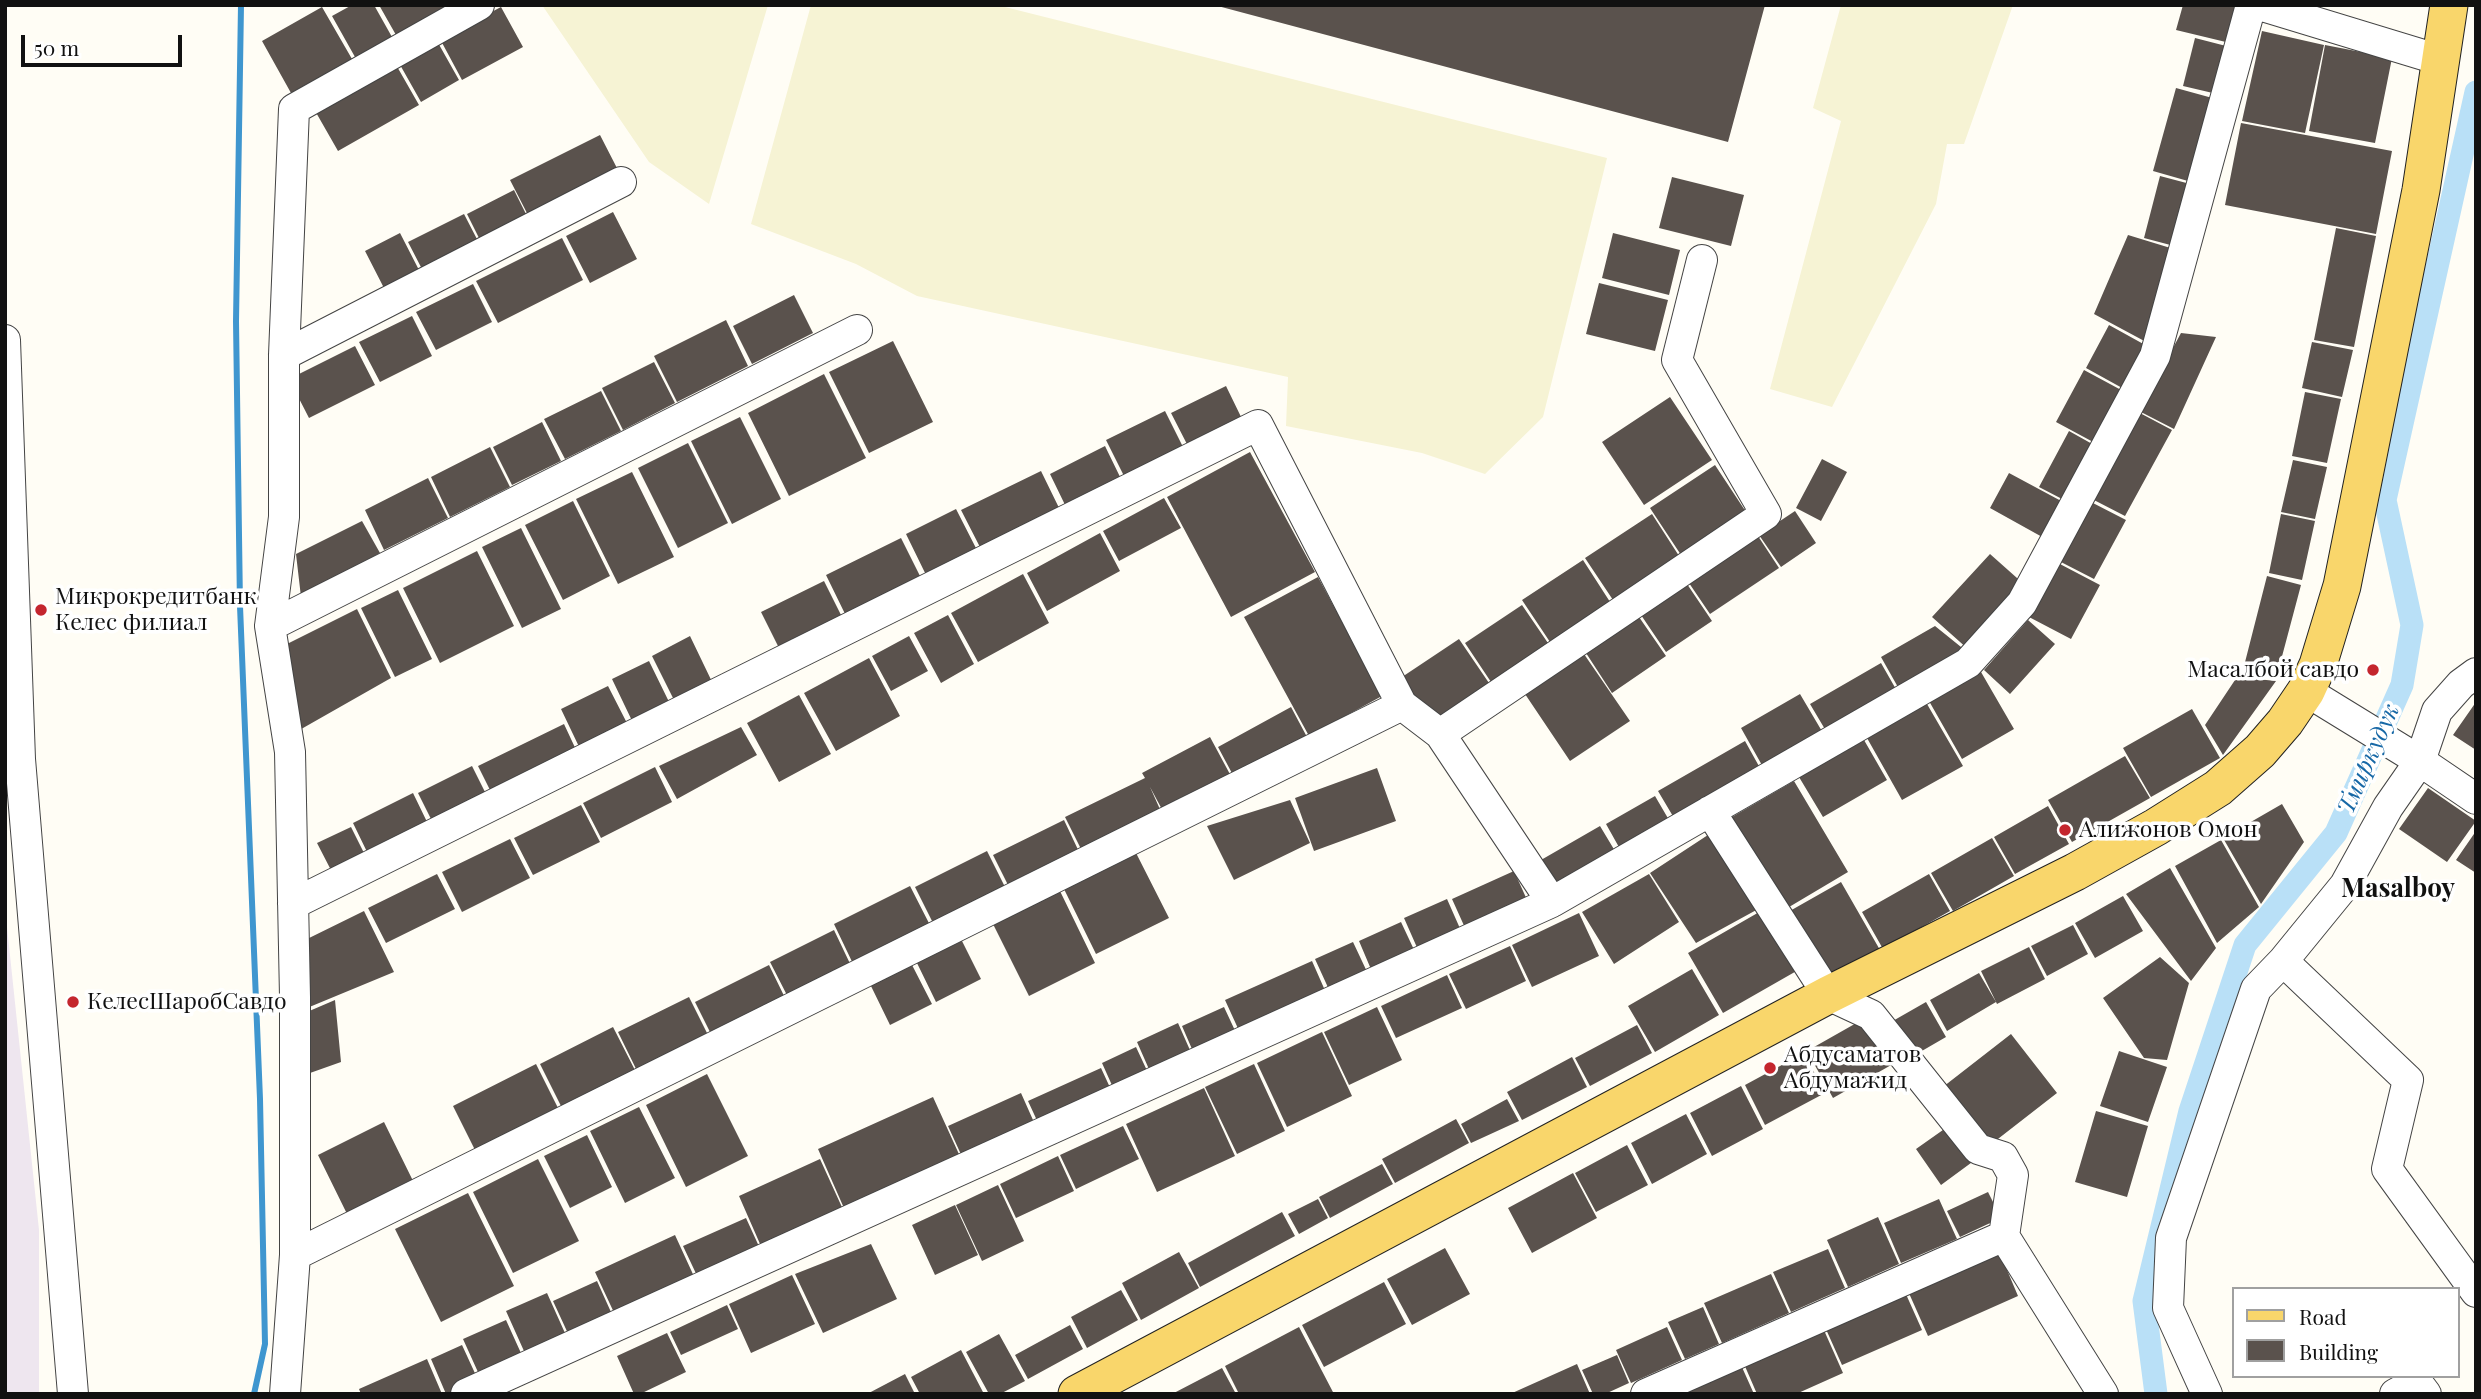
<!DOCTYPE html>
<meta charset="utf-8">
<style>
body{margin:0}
#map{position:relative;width:2481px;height:1399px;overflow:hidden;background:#fffdf5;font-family:"Playfair Display",serif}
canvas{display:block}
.frame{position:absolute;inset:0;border:7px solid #111;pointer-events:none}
.legend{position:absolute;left:2232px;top:1287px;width:228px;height:91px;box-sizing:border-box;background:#fff;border:2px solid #a0a0a0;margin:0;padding:9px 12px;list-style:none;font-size:21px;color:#111}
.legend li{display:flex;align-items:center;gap:14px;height:35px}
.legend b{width:35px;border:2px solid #a0a0a0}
.scale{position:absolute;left:21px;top:35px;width:161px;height:32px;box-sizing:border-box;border:4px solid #111;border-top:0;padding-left:9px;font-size:21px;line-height:24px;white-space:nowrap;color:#111;-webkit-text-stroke:5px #fff;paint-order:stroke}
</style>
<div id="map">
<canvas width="2481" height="1399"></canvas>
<div class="frame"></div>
<ul class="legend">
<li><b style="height:9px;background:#f9d66b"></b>Road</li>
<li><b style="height:19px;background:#5a524d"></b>Building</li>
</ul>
<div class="scale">50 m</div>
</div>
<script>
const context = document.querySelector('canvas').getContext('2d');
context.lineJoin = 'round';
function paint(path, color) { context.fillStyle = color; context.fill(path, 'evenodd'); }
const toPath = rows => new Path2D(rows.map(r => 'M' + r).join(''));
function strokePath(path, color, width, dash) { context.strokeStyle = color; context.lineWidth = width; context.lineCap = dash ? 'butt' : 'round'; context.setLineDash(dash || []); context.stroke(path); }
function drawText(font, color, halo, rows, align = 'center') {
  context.font = font + ' "Playfair Display",serif'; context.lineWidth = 7; context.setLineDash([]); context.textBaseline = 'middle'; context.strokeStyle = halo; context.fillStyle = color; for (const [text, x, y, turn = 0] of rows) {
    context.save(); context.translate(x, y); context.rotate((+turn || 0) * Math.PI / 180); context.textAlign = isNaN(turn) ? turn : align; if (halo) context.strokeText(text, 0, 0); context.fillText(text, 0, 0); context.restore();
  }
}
paint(toPath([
 [5,908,39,1230,39,1394,5,1394]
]), '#eee6ef');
paint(toPath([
 [542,5,768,5,709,204,649,162],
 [811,5,997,5,1607,158,1543,417,1485,474,1422,453,1286,426,1288,377,917,296,856,264,751,224],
 [1841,5,2013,5,1964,144,1947,144,1936,204,1832,407,1770,389,1841,121,1813,108]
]), '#f6f3d4');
strokePath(toPath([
 [241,5,236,321,240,606,260,1099,265,1344,254,1394]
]), '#3f96cf', 6);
strokePath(toPath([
 [2156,1394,2144,1301,2190,1111,2245,945,2336,833,2402,685,2412,625,2385,500,2476,92]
]), '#b9e0f7', 23);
paint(toPath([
 [352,5,374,5,392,37,355,57,332,16],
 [379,5,449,5,396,35],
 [1214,5,1765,5,1728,142],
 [2183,5,2240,5,2230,43,2176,30],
 [322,7,352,59,291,93,262,41],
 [501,7,523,47,462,80,440,39],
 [2262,31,2324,45,2305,133,2242,121],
 [2195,38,2230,47,2217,94,2183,86],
 [437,41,459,80,421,102,399,63],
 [2325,45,2392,58,2375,143,2309,131],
 [395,63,419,105,338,151,314,109],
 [2176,88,2216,99,2195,183,2153,171],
 [2241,123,2392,151,2376,234,2225,205],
 [600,135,619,172,529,217,510,180],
 [2160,176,2194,185,2178,247,2144,238],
 [1672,177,1744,195,1731,246,1659,228],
 [514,190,528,218,481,242,467,214],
 [613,212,637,259,590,283,566,236],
 [464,214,479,243,423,271,408,242],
 [2336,228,2376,236,2354,347,2314,340],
 [400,233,420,272,385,290,365,251],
 [1613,233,1680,250,1669,295,1602,278],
 [2128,235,2177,250,2148,343,2094,314],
 [562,238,583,280,498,323,476,281],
 [1599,283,1668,300,1655,351,1586,334],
 [473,284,492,322,436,350,416,312],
 [794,295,813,333,752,364,733,326],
 [412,316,432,356,380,382,359,342],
 [726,320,748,366,677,402,654,356],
 [2109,325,2147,346,2124,389,2086,368],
 [2181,333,2216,337,2174,429,2139,411],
 [893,341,933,422,869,453,829,372],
 [2312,342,2353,350,2342,397,2302,388],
 [355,346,375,385,309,418,289,379],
 [654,362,675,403,623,430,602,388],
 [2084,370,2123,391,2095,443,2056,422],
 [824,374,866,458,789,496,748,413],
 [1226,386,1244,423,1190,450,1171,413],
 [601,391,621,431,565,459,544,419],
 [2305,392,2341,399,2327,463,2292,456],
 [1670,397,1712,460,1644,505,1602,442],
 [1165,411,1186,453,1127,482,1106,440],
 [2138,412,2172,430,2125,516,2092,499],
 [740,417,781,499,732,524,691,441],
 [542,422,561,461,512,485,493,447],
 [2069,431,2094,445,2064,500,2039,487],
 [688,443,728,523,678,548,638,468],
 [1105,446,1123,483,1068,511,1050,474],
 [490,447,510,487,450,517,431,477],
 [1250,452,1315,572,1231,617,1167,497],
 [1822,459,1847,472,1821,521,1796,508],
 [2293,460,2327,467,2315,519,2281,512],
 [1715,465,1748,515,1683,558,1650,508],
 [1041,471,1062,514,983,553,961,510],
 [632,472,674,557,618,584,576,499],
 [2009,473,2063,502,2044,538,1990,508],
 [428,478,448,518,384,550,365,510],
 [1164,498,1181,528,1119,561,1103,531],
 [573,501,610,576,563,600,525,525],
 [2091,502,2126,520,2094,579,2059,561],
 [956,509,979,554,928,579,906,534],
 [1795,511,1816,543,1781,567,1759,535],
 [1652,514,1681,559,1615,603,1585,558],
 [2281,514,2315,521,2302,580,2269,573],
 [362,521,380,553,301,597,296,554],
 [521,528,561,609,522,628,482,547],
 [1100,533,1120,571,1047,611,1027,573],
 [1758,536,1779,568,1710,614,1689,583],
 [901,538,923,582,848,620,826,575],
 [477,551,514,626,440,663,403,588],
 [1990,554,2026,586,1969,650,1932,617],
 [1583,560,1612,605,1552,645,1522,600],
 [2058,563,2100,585,2071,639,2029,617],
 [1023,574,1049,623,978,662,951,613],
 [2267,576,2301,585,2276,679,2243,670],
 [1318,577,1382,696,1309,736,1244,617],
 [824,581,844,621,781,652,761,612],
 [1687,584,1712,621,1666,652,1641,615],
 [398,590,432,659,395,677,361,608],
 [1522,605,1550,646,1493,685,1465,643],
 [357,609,391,678,296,732,277,649],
 [948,615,974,664,941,683,914,633],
 [1639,617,1666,656,1612,693,1586,653],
 [2028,620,2055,644,2010,694,1984,670],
 [1935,626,1966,651,1899,689,1881,657],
 [690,636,715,688,677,706,652,656],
 [909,636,928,671,891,691,872,656],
 [1459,639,1491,686,1433,724,1402,677],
 [1584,654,1630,721,1570,761,1525,694],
 [869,658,900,716,836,751,804,693],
 [649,661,672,708,635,727,612,679],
 [1881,663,1897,691,1826,731,1810,704],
 [1981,672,2014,729,1962,759,1929,701],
 [2237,677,2276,681,2223,755,2205,725],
 [608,686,630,729,582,753,561,709],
 [1800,694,1823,733,1763,767,1741,728],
 [799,695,831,754,779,782,747,723],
 [2476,702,2476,750,2453,735],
 [1927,704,1963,766,1902,800,1867,738],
 [1291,707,1307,737,1234,777,1218,747],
 [2192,709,2220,758,2151,797,2123,748],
 [564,724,578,754,493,796,478,766],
 [741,727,757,755,677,799,659,766],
 [1210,737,1232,778,1165,815,1150,787,1163,816,1084,855,1065,817,1145,778,1142,773],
 [1864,740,1887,780,1823,817,1799,777],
 [1745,741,1760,768,1674,818,1658,791],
 [2125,756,2150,798,2072,842,2048,800],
 [472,766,488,798,434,825,418,793],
 [655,767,672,802,601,838,583,803],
 [1377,768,1396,821,1314,851,1295,798],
 [1794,781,1848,872,1779,913,1725,821],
 [2428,788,2476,821,2447,862,2399,829],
 [413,793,429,826,369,856,353,823],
 [1655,796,1669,820,1620,849,1606,824],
 [1290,800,1310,843,1234,880,1207,826],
 [2282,804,2304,842,2261,904,2223,838],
 [581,805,600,842,533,875,514,838],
 [2048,806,2069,844,2015,874,1994,837],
 [1064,820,1081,856,1011,891,993,855],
 [1600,826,1615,851,1555,885,1541,860],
 [351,827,366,857,333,874,317,843],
 [2476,831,2476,873,2456,860],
 [1711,833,1760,908,1696,943,1650,873],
 [1992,838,2014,876,1953,911,1931,873],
 [510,839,530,878,462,912,442,872],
 [2221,840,2259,907,2217,943,2175,866],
 [1134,849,1169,918,1096,954,1062,885],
 [987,851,1008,893,936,929,915,887],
 [2170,868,2216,948,2191,981,2126,894],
 [1514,871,1528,902,1466,930,1452,899],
 [437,874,455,909,386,943,368,908],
 [1649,874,1679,922,1614,964,1582,912],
 [1929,874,1950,911,1883,949,1862,912],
 [1841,882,1880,950,1823,983,1781,916],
 [910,886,933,931,856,970,834,924],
 [1059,889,1095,963,1029,996,992,922],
 [2123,896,2143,931,2095,958,2075,923],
 [1447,899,1462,933,1419,952,1404,918],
 [364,911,394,972,307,1008,303,941],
 [1761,911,1800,969,1723,1013,1688,953],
 [1579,913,1599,956,1532,987,1512,945],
 [1401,922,1416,954,1373,974,1359,941],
 [2073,925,2088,954,2047,976,2031,946],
 [834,930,854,972,791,1003,770,962],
 [961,939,981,979,936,1002,916,961],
 [1353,942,1369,976,1331,994,1315,959],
 [1510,946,1526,981,1466,1009,1449,974],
 [2029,947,2045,979,1997,1004,1981,971],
 [2160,957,2189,983,2167,1060,2144,1058,2103,998],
 [1312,961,1327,995,1241,1035,1225,1000],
 [911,963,932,1004,890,1025,870,984],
 [769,965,788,1004,714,1040,695,1002],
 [1692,969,1719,1015,1655,1052,1628,1006],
 [1979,973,1996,1002,1947,1031,1930,1000],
 [1447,975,1462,1008,1396,1038,1381,1006],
 [689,997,711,1041,640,1077,618,1032],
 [335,1000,341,1062,310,1073,307,1012],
 [1926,1002,1946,1037,1908,1059,1884,1026],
 [1224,1007,1238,1037,1195,1056,1182,1026],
 [1377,1007,1402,1060,1349,1085,1324,1032],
 [1867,1017,1893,1064,1833,1098,1807,1051],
 [1178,1023,1193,1057,1152,1076,1137,1042],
 [1637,1025,1652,1053,1590,1086,1575,1058],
 [613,1027,639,1078,565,1114,540,1064],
 [1322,1032,1352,1096,1287,1127,1257,1063],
 [2011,1034,2057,1093,1985,1149,1939,1090],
 [1136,1047,1150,1077,1115,1092,1102,1063],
 [2119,1051,2167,1067,2148,1122,2100,1106],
 [1804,1053,1825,1093,1765,1125,1745,1085],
 [1572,1057,1587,1087,1522,1120,1507,1092],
 [536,1064,562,1116,479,1158,453,1106],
 [1254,1064,1285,1131,1237,1154,1205,1087],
 [1101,1068,1113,1094,1040,1127,1028,1101],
 [707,1074,748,1156,686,1187,646,1105],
 [1741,1086,1763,1129,1712,1156,1690,1113],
 [1204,1088,1235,1156,1157,1192,1126,1124],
 [1021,1093,1037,1129,964,1161,948,1126],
 [933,1097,963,1163,847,1215,818,1149],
 [1507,1099,1519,1121,1471,1143,1461,1124],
 [639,1107,675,1178,625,1203,590,1131],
 [2096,1111,2148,1126,2127,1197,2075,1182],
 [1686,1114,1707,1154,1652,1184,1631,1143],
 [1456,1119,1469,1143,1395,1183,1382,1159],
 [384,1122,417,1189,351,1222,318,1155],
 [1950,1125,1975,1160,1941,1185,1916,1149],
 [1123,1126,1139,1159,1076,1189,1060,1155],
 [587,1135,612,1187,570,1208,544,1156],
 [1627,1145,1648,1185,1596,1212,1575,1173],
 [1058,1156,1074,1191,1016,1218,1000,1184],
 [538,1159,579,1241,513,1273,473,1192],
 [820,1159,846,1216,764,1253,739,1196],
 [1382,1164,1393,1184,1330,1218,1319,1197],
 [1573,1173,1597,1218,1532,1253,1508,1208],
 [998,1185,1024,1241,982,1261,956,1205],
 [1988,1192,2001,1218,1960,1237,1947,1211],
 [468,1193,514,1286,441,1322,395,1229],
 [1318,1199,1328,1218,1299,1234,1288,1214],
 [1939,1199,1957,1239,1901,1263,1884,1223],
 [955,1205,978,1255,935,1275,912,1225],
 [1282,1212,1295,1236,1200,1287,1188,1263],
 [1878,1217,1899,1264,1848,1287,1827,1240],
 [746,1218,762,1253,700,1282,683,1246],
 [675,1235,697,1283,617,1319,595,1272],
 [871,1244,897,1299,823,1333,795,1274],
 [1445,1248,1470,1294,1412,1325,1387,1279],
 [1828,1249,1845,1288,1791,1312,1773,1272],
 [1999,1251,2018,1296,1928,1336,1908,1291],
 [1179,1252,1199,1288,1141,1320,1122,1283],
 [1771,1274,1789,1313,1722,1343,1704,1303],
 [792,1275,815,1324,751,1353,729,1304],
 [597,1281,615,1321,571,1340,553,1301],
 [1384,1282,1406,1324,1324,1367,1302,1325],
 [1121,1290,1138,1320,1087,1348,1071,1317],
 [1905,1292,1922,1330,1842,1365,1825,1327],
 [547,1293,569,1342,528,1360,506,1311],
 [727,1305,738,1329,681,1355,670,1332],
 [1703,1307,1719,1344,1685,1359,1668,1322],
 [506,1320,525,1362,482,1381,463,1339],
 [1070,1325,1083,1349,1028,1379,1015,1355],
 [1299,1327,1334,1394,1239,1394,1225,1366],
 [1667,1327,1682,1360,1631,1383,1616,1350],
 [1823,1328,1843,1373,1796,1394,1757,1394,1744,1364],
 [667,1333,686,1372,640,1394,634,1394,617,1356],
 [999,1334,1025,1381,1000,1394,989,1394,966,1352],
 [462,1345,479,1382,454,1394,446,1394,431,1359],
 [961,1350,984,1394,920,1394,911,1377],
 [1617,1355,1629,1383,1605,1394,1593,1394,1582,1370],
 [427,1359,442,1394,361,1394,359,1389],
 [1577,1364,1590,1394,1510,1394],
 [1741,1365,1754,1394,1675,1394],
 [1222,1368,1236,1394,1172,1394],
 [905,1374,915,1394,867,1394]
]), '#5a524d');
const minor = toPath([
 [2259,5,2440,60],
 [5,340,20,759,73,1394],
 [284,355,621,182],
 [270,626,857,330],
 [2306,691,2420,761,2476,799],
 [1440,734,1766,514,1677,360,1702,260],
 [1710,811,1828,995,1871,1015,1978,1149,2003,1157,2013,1175,2004,1236,2103,1394],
 [293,904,1258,425,1402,705,1440,734,1552,902],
 [2283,961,2408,1080,2387,1169,2476,1292],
 [295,1255,1402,705],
 [285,1394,295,1255,295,997,290,752,270,626,284,517,284,355,294,109,479,5],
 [466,1394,1552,902,1968,663,2022,603,2155,356,2251,5],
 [1646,1394,2004,1236],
 [2207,1394,2168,1308,2171,1238,2256,989,2283,961,2345,885,2388,807,2420,761,2437,711,2461,684,2476,673],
 [2395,1394,2417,1382,2426,1394]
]);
const major = toPath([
 [1077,1394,1828,995,2075,872,2156,827,2218,788,2260,751,2285,722,2306,691,2318,665,2342,586,2421,190,2449,5]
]);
strokePath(minor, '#444', 32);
strokePath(major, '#222', 39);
strokePath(minor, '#fff', 30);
strokePath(major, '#f9d66b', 37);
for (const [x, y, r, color] of [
 [41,610,7,"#c4262e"],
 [2373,670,7,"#c4262e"],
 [2065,830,7,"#c4262e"],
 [73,1002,7,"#c4262e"],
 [1770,1068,7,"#c4262e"]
]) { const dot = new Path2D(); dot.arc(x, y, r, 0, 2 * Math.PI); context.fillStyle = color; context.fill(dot); strokePath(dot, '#fff', 2.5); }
drawText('23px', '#111', '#fff', [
 ["Микрокредитбанк",55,597],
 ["Келес филиал",55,623],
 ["Масалбой савдо",2359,670,"right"],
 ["Алижонов Омон",2079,830],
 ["КелесШаробСавдо",87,1002],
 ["Абдусаматов",1784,1055],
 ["Абдумажид",1784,1081]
], 'left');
drawText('italic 24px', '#1768a6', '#fff', [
 ["Тмиркудук",2369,759,-66]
]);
drawText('bold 26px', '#111', '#fff', [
 ["Masalboy",2398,889]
]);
</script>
